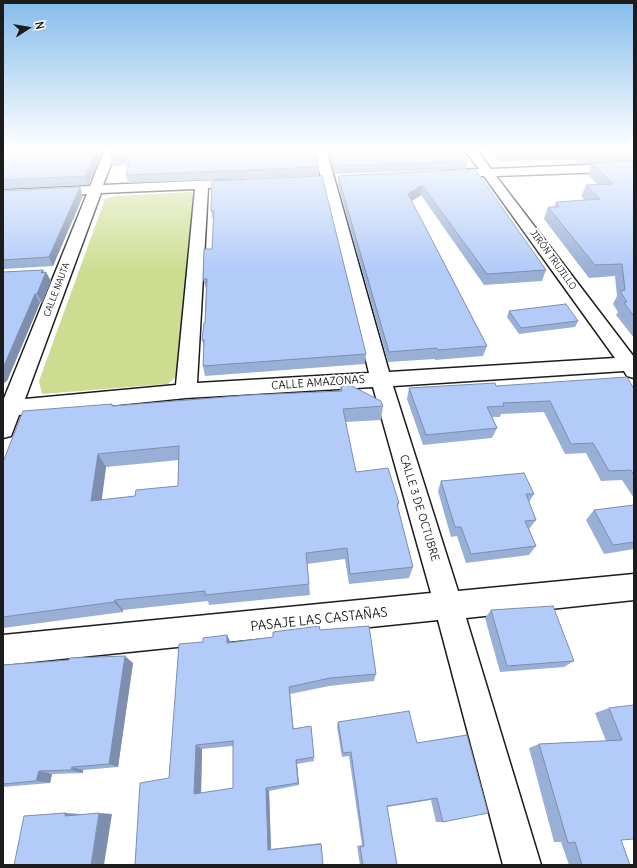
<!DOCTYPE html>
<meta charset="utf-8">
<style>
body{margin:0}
#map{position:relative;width:637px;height:868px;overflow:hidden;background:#fff;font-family:Delius,sans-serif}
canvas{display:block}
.frame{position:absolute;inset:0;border:4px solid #1c1c1c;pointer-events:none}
.north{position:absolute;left:8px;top:8px;width:40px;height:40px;-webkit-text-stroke:3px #fff;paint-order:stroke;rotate:78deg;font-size:11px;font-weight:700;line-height:16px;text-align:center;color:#1c1c1c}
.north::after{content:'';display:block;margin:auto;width:14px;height:18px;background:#1c1c1c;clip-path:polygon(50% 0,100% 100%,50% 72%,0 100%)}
</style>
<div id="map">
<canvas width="637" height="868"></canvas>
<div class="frame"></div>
<div class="north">N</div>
</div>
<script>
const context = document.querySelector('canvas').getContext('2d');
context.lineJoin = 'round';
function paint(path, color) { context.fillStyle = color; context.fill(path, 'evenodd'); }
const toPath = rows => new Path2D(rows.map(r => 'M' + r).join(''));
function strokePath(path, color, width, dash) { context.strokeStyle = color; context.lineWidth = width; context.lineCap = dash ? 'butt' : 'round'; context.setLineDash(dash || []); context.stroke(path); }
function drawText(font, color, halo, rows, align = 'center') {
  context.font = font + ' Delius,sans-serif'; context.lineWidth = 4; context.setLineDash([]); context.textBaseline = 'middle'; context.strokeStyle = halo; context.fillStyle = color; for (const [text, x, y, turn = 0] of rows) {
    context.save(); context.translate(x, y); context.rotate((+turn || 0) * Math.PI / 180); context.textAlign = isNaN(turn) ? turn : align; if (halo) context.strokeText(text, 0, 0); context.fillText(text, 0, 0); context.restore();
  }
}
paint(toPath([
 [191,192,197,198,179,374,168,384,42,394,39,381,105,199,116,196]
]), '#ccdd91');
const street = toPath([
 [105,149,117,149,103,185,241,179,247,183,241,187,208,188,197,383,369,373,314,149,326,149,389,372,615,358,484,176,447,178,441,174,447,170,479,169,464,149,476,149,491,169,634,163,634,171,496,176,634,357,634,378,627,376,624,371,393,386,458,591,634,574,634,600,466,618,541,865,503,865,438,620,3,665,3,635,431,593,373,387,186,398,19,415,11,436,3,438,3,401,87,194,3,198,3,190,90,186,105,149],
 [195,189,176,385,25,399,101,193,195,189]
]);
strokePath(street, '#1c1c1c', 3);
paint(street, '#fff');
paint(toPath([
 [3,149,104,149,88,185,3,189],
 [113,149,319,167,319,176,128,183,126,175,128,165,112,166,110,158],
 [327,149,459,149,468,161,466,169,334,174],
 [490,149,634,149,634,338,616,315,618,312,613,304,617,296,615,276,589,278,544,219,548,207,554,207,556,202,585,200,581,196,586,185,597,184,588,175,592,163,578,164,574,160,499,161],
 [475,169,546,270,542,281,484,285,421,195,412,201,487,346,483,356,435,360,435,359,388,362,338,185,338,176],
 [212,181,366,354,365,364,205,376,203,366,204,347,202,340,205,323,206,289,203,279,212,249,213,221,211,211],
 [80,187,83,196,53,266,3,269,3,191],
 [3,272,44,272,51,281,42,303,40,303,7,381],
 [509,311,578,321,575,327,519,334,507,317],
 [340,380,383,406,381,420,345,422,356,472,399,503,398,508,413,567,409,578,349,584,345,559,307,564,309,584,310,595,209,605,208,601,123,610,123,612,3,628,3,462,112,404,113,406,340,391],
 [179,460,178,486,135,496,101,500,106,467],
 [496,386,634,389,634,498,622,480,601,481,586,453,565,454,544,412,501,414,500,417,492,417,497,428,492,438,423,445,407,399,409,388],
 [441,481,534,494,529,502,536,520,529,529,536,546,529,555,466,563,457,536,451,537,438,491],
 [634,505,634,549,604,554,586,520,594,510],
 [491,610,574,661,564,667,500,672,485,618],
 [320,630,376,674,374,681,329,686,290,694,293,729,311,726,314,761,297,764,299,785,269,791,271,849,321,843,323,865,135,865,169,778,203,642,227,635,231,643],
 [233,746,233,788,201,793,202,749],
 [133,663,118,767,83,770,83,773,52,774,50,783,3,787,3,665],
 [634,705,621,840,630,865,569,865,561,842,554,842,529,748,539,744,606,741,595,713,609,708],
 [338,722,417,743,467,735,443,822,436,822,431,800,387,807,397,865,360,865,357,846,362,845,349,756,342,757,337,727]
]), '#99afd6');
paint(toPath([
 [98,149,104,149,88,185,85,176],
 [422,185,421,195,407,204,408,194],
 [80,187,83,196,53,266,49,257],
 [43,270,45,275,46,272,51,281,42,303,37,294,41,273],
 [35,294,40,303,7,381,3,384,3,368],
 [98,454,106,467,100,514,91,501],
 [115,600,123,610,123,612,114,602],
 [227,635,231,644,227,643],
 [125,656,133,663,118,767,109,764],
 [289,687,290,694,294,734,293,729],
 [196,745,202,749,201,796,194,794],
 [296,760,297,764,299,785,298,783],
 [72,767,83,770,83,773,71,770],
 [39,771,52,774,50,783,36,781],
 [266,788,269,791,271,849,268,850],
 [65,813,80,814,80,817,65,816],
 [99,813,112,814,104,865,91,865]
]), '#7d8eae');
const building = toPath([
 [3,149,98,149,85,176,3,180,3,149],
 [113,149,314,149,319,167,126,175,130,157,110,158,113,149],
 [330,149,459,149,468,161,334,166,330,149],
 [501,149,558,149,502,150,501,149],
 [579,149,634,149,634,151,582,153,579,149],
 [634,161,634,316,624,303,627,302,620,291,625,290,622,264,595,265,548,207,559,207,556,202,600,199,586,185,613,184,593,163,634,161],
 [475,169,546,270,487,274,422,185,408,194,487,346,438,350,437,348,389,352,338,176,475,169],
 [322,176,366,354,203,366,204,340,202,340,204,323,205,323,207,279,203,279,204,249,212,249,214,211,211,211,212,181,322,176],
 [80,187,49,257,3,260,3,191,80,187],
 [43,270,41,273,46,272,37,294,35,294,3,368,3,272,43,270],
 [566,304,578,321,521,328,509,311,566,304],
 [627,377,634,389,634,475,631,470,609,471,593,443,571,444,550,401,503,403,504,406,487,407,497,428,426,435,409,388,495,383,496,386,627,377],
 [340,380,381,401,383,406,343,409,356,472,388,468,399,503,397,504,413,567,350,574,347,548,306,553,309,584,205,595,205,591,115,600,114,602,3,617,3,462,23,411,112,404,112,406,250,395,342,391,340,380],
 [179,446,178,486,136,490,135,496,91,501,98,454,179,446],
 [524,473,534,494,526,494,536,520,525,521,536,546,471,554,461,527,455,527,441,481,524,473],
 [634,505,634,542,613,545,594,510,634,505],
 [553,606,574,661,507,666,491,610,553,606],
 [319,626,320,630,369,626,376,674,330,678,289,687,293,729,311,726,314,757,296,760,298,783,266,788,268,850,321,844,323,865,135,865,140,783,169,778,179,644,203,642,203,638,227,635,227,643,273,637,273,632,319,626],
 [233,741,233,788,194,794,196,745,233,741],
 [125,656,109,764,72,767,71,770,39,771,36,781,3,784,3,665,69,660,70,658,125,656],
 [634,705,634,839,621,840,630,865,582,865,575,842,568,843,539,744,622,740,609,708,634,705],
 [409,711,417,743,467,735,488,813,443,822,437,798,387,806,397,865,363,865,360,847,364,846,351,752,343,753,338,722,409,711],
 [65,813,65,816,99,813,91,865,14,865,24,816,65,813]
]);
paint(building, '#b2cbf9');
strokePath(building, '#7d8eae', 1);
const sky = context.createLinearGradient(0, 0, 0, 271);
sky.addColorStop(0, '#85bcec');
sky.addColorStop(0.55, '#fff');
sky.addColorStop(1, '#ffffff00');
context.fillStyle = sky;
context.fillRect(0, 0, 637, 271);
drawText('9px', '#1c1c1c', '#fff', [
 ["JIRÓN TRUJILLO",553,260,54],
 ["CALLE NAUTA",57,290,-69]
]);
drawText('11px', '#1c1c1c', '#fff', [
 ["CALLE AMAZONAS",318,383,-4],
 ["CALLE 3 DE OCTUBRE",419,508,73]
]);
drawText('13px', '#1c1c1c', '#fff', [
 ["PASAJE LAS CASTAÑAS",319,620,-6]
]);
</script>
